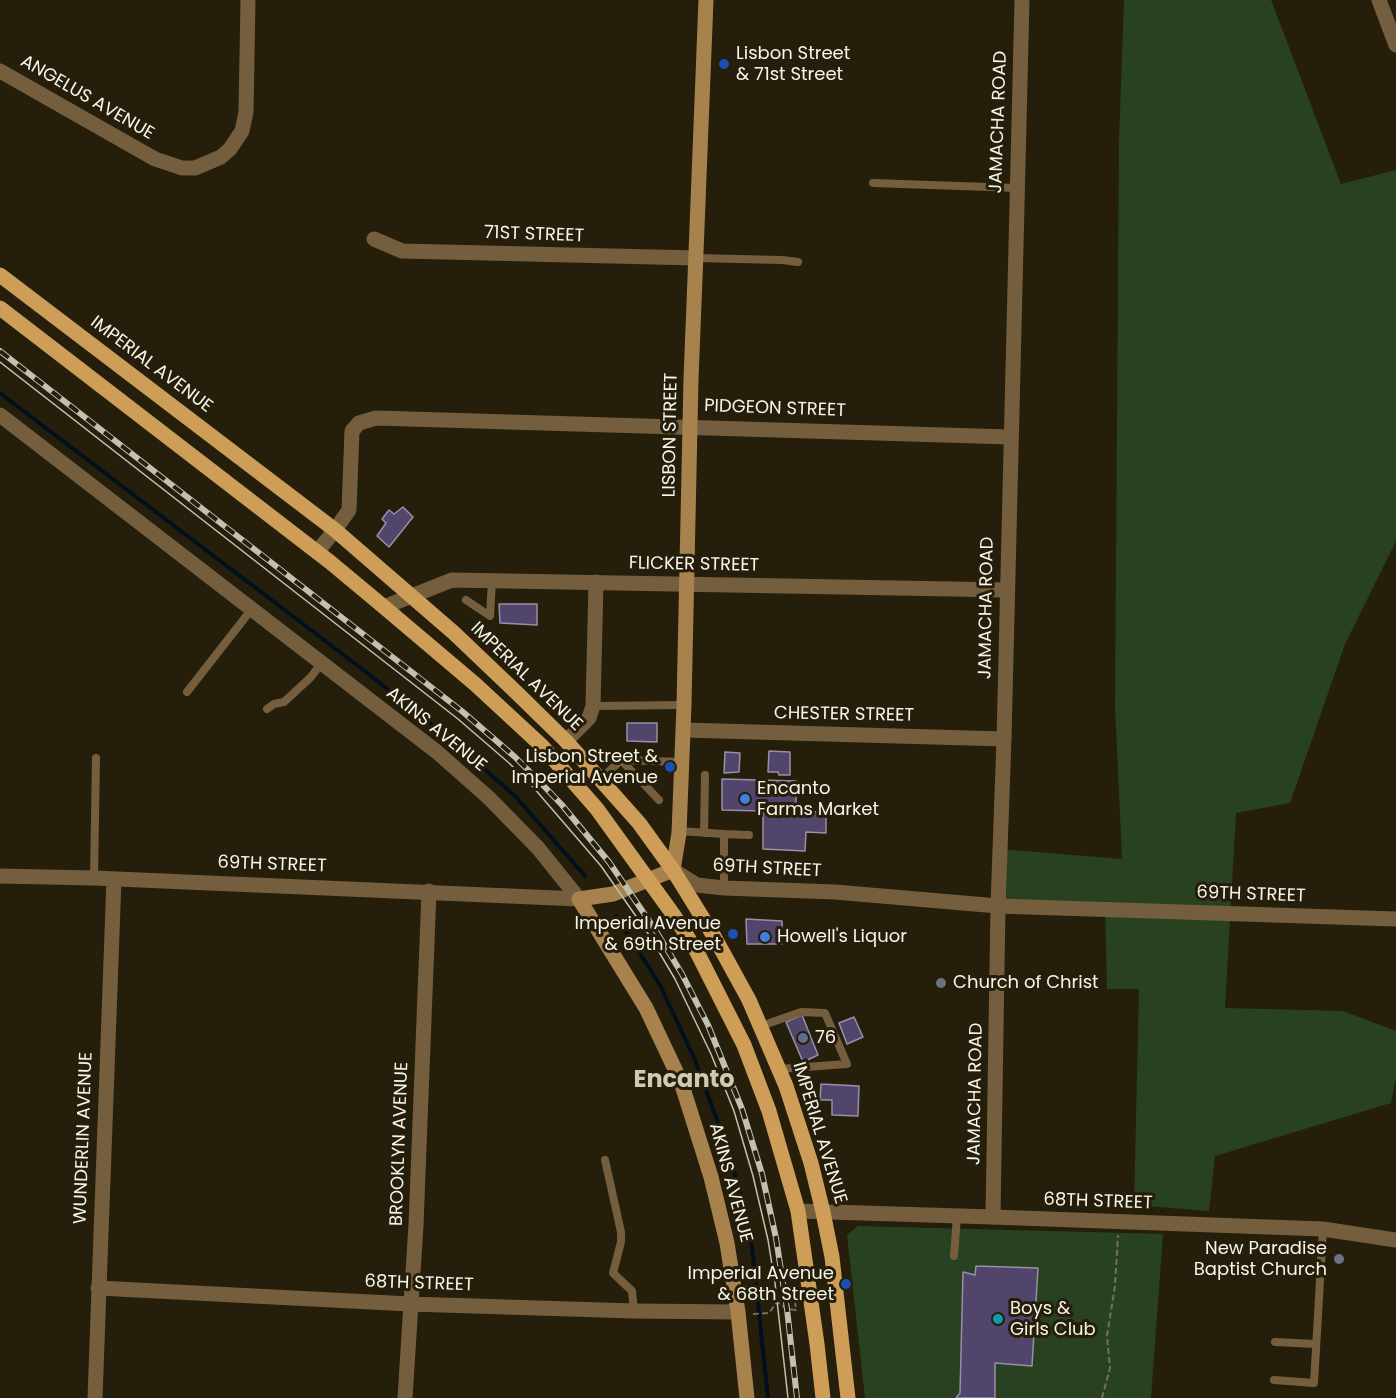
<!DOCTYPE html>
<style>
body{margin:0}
canvas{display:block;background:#241e0b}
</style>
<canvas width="1396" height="1398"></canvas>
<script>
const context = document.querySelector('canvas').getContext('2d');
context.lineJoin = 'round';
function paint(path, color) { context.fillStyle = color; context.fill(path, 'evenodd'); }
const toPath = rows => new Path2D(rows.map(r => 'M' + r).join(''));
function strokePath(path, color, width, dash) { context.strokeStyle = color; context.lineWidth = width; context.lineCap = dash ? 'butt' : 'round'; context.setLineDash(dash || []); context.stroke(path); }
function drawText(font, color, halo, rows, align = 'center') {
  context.font = font + ' Poppins,sans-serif'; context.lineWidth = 6; context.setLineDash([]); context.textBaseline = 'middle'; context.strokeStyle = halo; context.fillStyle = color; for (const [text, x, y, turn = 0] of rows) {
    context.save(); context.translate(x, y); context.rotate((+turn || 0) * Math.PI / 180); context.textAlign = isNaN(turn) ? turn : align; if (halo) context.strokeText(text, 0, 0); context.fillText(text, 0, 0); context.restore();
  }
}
paint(toPath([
 [1124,0,1271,0,1341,184,1396,170,1396,541,1345,644,1290,803,1236,813,1225,1008,1343,1011,1396,1031,1396,1077,1391,1103,1215,1156,1209,1211,1134,1205,1139,989,1107,989,1105,905,998,906,1000,849,1122,859,1115,707,1119,141],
 [858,1226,1163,1234,1151,1398,865,1398,847,1235]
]), '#284120');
strokePath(toPath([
 [0,393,366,672,462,749,517,798,585,876],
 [616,916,660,985,695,1060,721,1131,746,1210,753,1257,768,1398]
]), '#00101d', 4);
const building = toPath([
 [403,507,413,517,389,547,377,536,386,523,382,519,389,510,394,514,403,507],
 [499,604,537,604,537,625,500,623,499,604],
 [627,723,657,723,657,742,627,741,627,723],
 [769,751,790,752,790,775,779,775,778,772,768,772,769,751],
 [725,752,740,753,739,772,724,773,725,752],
 [722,779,796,781,796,812,826,812,826,833,806,832,805,851,763,849,763,811,722,810,722,779],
 [746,919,782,921,782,944,747,944,746,919],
 [802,1015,818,1055,803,1062,786,1022,802,1015],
 [854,1017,863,1037,847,1044,839,1023,854,1017],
 [821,1084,859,1086,858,1116,832,1115,832,1100,820,1100,821,1084],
 [976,1266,1038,1268,1032,1366,995,1363,995,1398,956,1398,960,1393,963,1272,975,1275,976,1266]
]);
paint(building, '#52456b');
strokePath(building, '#9790a6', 1.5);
strokePath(toPath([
 [753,1314,769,1313,777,1302,787,1309,796,1310,795,1299],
 [1102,1398,1110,1368,1107,1336,1115,1286,1118,1235]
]), '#746f5e', 2, [6, 3]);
strokePath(toPath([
 [873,183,1017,188],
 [696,258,782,260,798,262],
 [466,600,490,616,492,581],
 [187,692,251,610],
 [593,706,684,705],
 [267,709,274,704,284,702,310,678,321,664],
 [621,760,659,800],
 [600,780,621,760,683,762],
 [679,831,724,834,724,888],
 [704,833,705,775],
 [724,834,749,835],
 [94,878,96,758],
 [761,1026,801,1012,825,1013,847,1064,779,1069],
 [605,1160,621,1232,621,1242,613,1273,632,1291,634,1311],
 [954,1256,957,1216],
 [1275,1342,1316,1344],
 [1274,1380,1314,1383,1323,1229]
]), '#755e3e', 8);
strokePath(toPath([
 [1379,0,1396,45],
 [0,71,155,159,182,168,195,168,221,157,230,149,242,131,246,112,248,0],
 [374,239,402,251,696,258],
 [317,552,335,530,349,510,352,431,359,423,376,418,1010,437],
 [384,607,452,580,1007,590],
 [684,730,1004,739],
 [566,741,589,718,593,706,596,582],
 [0,876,94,878,579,899],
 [993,1217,1323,1229,1396,1240],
 [98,1288,410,1304,634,1311,738,1312],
 [95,1398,114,879],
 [405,1398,416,1225,429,891]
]), '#755e3e', 15);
strokePath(toPath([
 [0,415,437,752,489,798,538,848,579,899],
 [673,870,697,885,724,888,835,892,998,906,1396,919],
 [798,1211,993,1217,998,906,1004,739,1022,0]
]), '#755e3e', 15);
strokePath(toPath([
 [706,0,691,379,684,705,679,833,673,870,613,894,579,899,646,1008,681,1082,711,1177,727,1243,738,1312,747,1398]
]), '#a7824d', 15);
strokePath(toPath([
 [0,275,335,530,454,633,518,694,566,741,639,823,673,870,715,938,749,1000,786,1086,811,1163,823,1212,832,1257,848,1398],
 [0,308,330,562,384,607,475,684,542,746,597,809,675,917,697,952,744,1045,769,1111,798,1211,817,1344,823,1398]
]), '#ce9d57', 15);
strokePath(toPath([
 [0,362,458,719,509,763,533,787,601,866,649,935,675,979,711,1054,734,1111,753,1176,768,1240,775,1283,788,1398]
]), '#c3bfb1', 1.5);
const rail = toPath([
 [0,351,463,712,515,757,541,783,562,805,609,862,656,931,682,974,708,1025,742,1109,762,1174,776,1238,787,1309,797,1398]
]);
strokePath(rail, '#c3bfb1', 6);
strokePath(rail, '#241e0b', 4, [11]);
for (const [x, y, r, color] of [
 [724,64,6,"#1a4fb4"],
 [670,767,6,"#1a4fb4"],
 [745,799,6,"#3f7fe0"],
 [733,934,6,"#1a4fb4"],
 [765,937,6,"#3f7fe0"],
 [941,983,6,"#6b7280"],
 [803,1038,6,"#5c6f8a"],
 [1339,1259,6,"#6b7280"],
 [846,1284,6,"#1a4fb4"],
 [998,1319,6,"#0f9aa8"]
]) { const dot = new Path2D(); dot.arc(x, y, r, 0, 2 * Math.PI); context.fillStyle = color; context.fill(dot); strokePath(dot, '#241e0b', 2); }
drawText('18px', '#f8f4e8', '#241e0b', [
 ["Lisbon Street",736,54],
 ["& 71st Street",736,75],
 ["Lisbon Street &",658,757,"right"],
 ["Imperial Avenue",658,778,"right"],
 ["Encanto",757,789],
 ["Farms Market",757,810],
 ["Imperial Avenue",721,924,"right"],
 ["& 69th Street",721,945,"right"],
 ["Howell's Liquor",777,937],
 ["Church of Christ",953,983],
 ["76",815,1038],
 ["New Paradise",1327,1249,"right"],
 ["Baptist Church",1327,1270,"right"],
 ["Imperial Avenue",834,1274,"right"],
 ["& 68th Street",834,1295,"right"],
 ["Boys &",1010,1309],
 ["Girls Club",1010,1330]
], 'left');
drawText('18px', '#f8f4e8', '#241e0b', [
 ["ANGELUS AVENUE",87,98,30],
 ["JAMACHA ROAD",999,122,-88],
 ["71ST STREET",534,235,2],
 ["IMPERIAL AVENUE",151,365,37],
 ["PIDGEON STREET",775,409,2],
 ["LISBON STREET",671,435,-89],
 ["FLICKER STREET",694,565,1],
 ["JAMACHA ROAD",987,608,-89],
 ["IMPERIAL AVENUE",526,677,44],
 ["CHESTER STREET",844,715,1],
 ["AKINS AVENUE",436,730,39],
 ["69TH STREET",272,865,2],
 ["69TH STREET",767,869,3],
 ["69TH STREET",1251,895,2],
 ["JAMACHA ROAD",976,1094,-89],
 ["IMPERIAL AVENUE",819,1133,73],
 ["WUNDERLIN AVENUE",84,1138,-88],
 ["BROOKLYN AVENUE",400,1144,-88],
 ["AKINS AVENUE",730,1183,75],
 ["68TH STREET",1098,1202,2],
 ["68TH STREET",419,1284,2]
]);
drawText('bold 24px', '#d1c9b1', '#241e0b', [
 ["Encanto",684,1081]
]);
</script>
